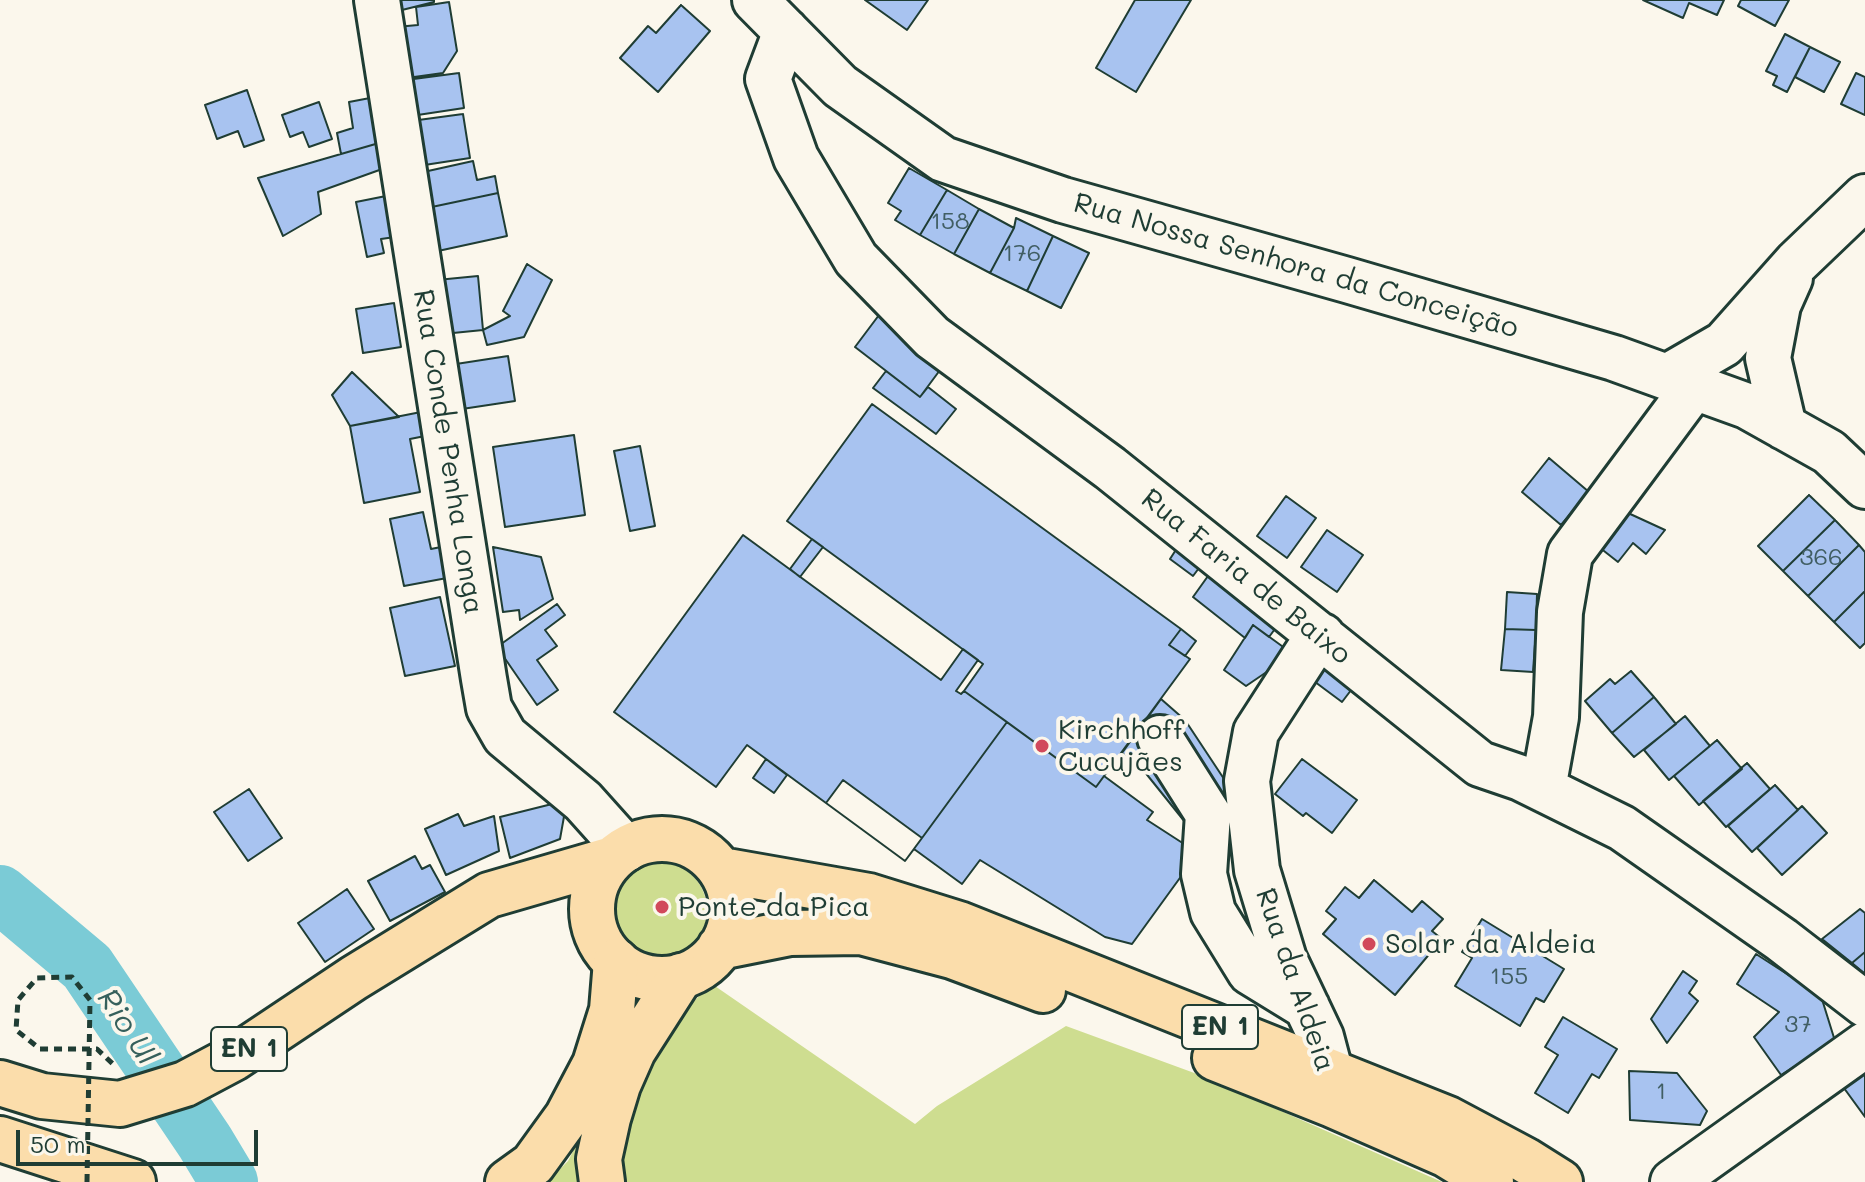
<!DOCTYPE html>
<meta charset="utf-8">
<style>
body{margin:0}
#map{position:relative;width:1865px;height:1182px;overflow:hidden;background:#fbf7ec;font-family:Mali,sans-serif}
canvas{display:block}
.scale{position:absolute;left:16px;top:1130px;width:242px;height:36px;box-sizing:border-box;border:4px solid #1f3d34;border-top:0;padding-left:10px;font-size:24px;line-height:28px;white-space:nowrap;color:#1f3d34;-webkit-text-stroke:6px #fbf7ec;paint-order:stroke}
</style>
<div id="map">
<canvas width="1865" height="1182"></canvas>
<div class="scale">50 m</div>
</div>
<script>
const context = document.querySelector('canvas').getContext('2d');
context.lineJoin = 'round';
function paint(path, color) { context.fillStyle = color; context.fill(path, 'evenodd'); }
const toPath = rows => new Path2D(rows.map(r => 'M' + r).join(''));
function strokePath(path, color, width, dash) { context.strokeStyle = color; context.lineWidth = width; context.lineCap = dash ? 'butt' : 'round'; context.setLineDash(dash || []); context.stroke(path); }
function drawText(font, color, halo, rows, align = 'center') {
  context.font = font + ' Mali,sans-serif'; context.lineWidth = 8; context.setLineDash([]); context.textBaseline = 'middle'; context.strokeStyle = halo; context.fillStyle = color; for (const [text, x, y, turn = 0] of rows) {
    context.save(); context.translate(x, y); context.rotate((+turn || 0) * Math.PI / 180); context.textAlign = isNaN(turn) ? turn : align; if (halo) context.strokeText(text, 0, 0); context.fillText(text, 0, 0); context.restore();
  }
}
paint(toPath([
 '611 910a48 48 0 1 1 96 0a48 48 0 1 1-96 0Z',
 [712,984,915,1124,937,1106,1066,1026,1197,1074,1442,1182,619,1182,615,1165,631,1090,665,1028],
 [583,1132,584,1182,547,1182,568,1161]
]), '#cedd90');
strokePath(toPath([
 [0,894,87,967,205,1142,229,1182]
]), '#7bcbd6', 58);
const building = toPath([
 [391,0,434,0,434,2,394,12,391,0],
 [865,0,928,0,907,30,865,0],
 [1135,0,1191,0,1136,92,1096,68,1135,0],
 [1643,0,1724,0,1717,15,1689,3,1683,18,1643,0],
 [1741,0,1789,0,1775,26,1738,6,1741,0],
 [449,2,457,51,443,73,407,78,396,27,418,25,416,7,449,2],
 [681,5,710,31,658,92,620,58,648,26,656,33,681,5],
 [1785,34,1810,47,1787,92,1773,85,1777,76,1766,71,1785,34],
 [1810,47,1840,62,1824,92,1795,77,1810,47],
 [459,73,464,108,411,116,406,80,459,73],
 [1856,73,1865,77,1865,115,1841,104,1856,73],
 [247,90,264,140,244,147,238,131,217,139,205,105,247,90],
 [370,98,379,143,341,154,337,133,353,128,349,102,370,98],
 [319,102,332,139,309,147,303,132,290,137,282,115,319,102],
 [463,114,470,158,418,166,411,121,463,114],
 [379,143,385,168,318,192,321,214,283,236,258,178,379,143],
 [473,161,477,180,495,176,498,193,427,208,419,173,473,161],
 [909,168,947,190,920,235,895,220,901,211,888,203,909,168],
 [947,190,979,209,954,254,920,235,947,190],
 [498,193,507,236,438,251,427,208,498,193],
 [386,196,395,237,381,239,384,253,367,257,356,202,386,196],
 [979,209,1014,228,990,273,954,254,979,209],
 [1016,218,1053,236,1027,291,990,273,1014,228,1016,218],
 [1053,236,1089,253,1061,308,1027,291,1053,236],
 [527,264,552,280,524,337,487,345,483,330,510,316,503,311,527,264],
 [478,276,483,330,443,334,437,280,478,276],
 [394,303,401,347,363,353,356,309,394,303],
 [879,315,943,366,920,397,855,347,879,315],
 [508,356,515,401,462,409,456,364,508,356],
 [886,371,920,397,928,387,956,409,936,434,873,388,886,371],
 [352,372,399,417,350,426,332,395,352,372],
 [872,404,1181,629,1169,645,1190,659,1096,787,964,691,983,664,787,521,872,404],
 [421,412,425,436,410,439,420,492,364,503,350,426,421,412],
 [574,435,585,515,505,527,493,447,574,435],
 [640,446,655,526,630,531,614,451,640,446],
 [1549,458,1589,492,1561,525,1522,492,1549,458],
 [1809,495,1835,520,1783,571,1758,546,1809,495],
 [1286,496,1316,518,1287,558,1257,536,1286,496],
 [1615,507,1665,530,1646,554,1633,543,1618,562,1590,540,1615,507],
 [423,512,431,549,441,547,447,578,404,586,390,519,423,512],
 [1835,520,1859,545,1808,596,1783,571,1835,520],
 [1327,530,1363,555,1337,592,1301,567,1327,530],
 [743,535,941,680,963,649,978,660,956,691,961,694,964,691,1007,722,922,838,843,780,826,803,747,745,716,787,614,712,743,535],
 [812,539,823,547,800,577,790,569,812,539],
 [1179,545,1211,552,1193,576,1170,559,1179,545],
 [1859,545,1865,552,1865,591,1834,622,1808,596,1859,545],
 [493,547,541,557,553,599,520,620,519,610,503,612,493,547],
 [1218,562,1286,614,1269,637,1253,625,1245,638,1193,597,1218,562],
 [1865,591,1865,643,1860,648,1834,622,1865,591],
 [1507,592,1537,594,1536,630,1505,629,1507,592],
 [440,597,455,666,405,676,390,608,440,597],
 [557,604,565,615,545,630,557,646,537,660,558,690,537,705,497,647,557,604],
 [1253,625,1286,649,1274,667,1246,686,1224,670,1253,625],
 [1181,629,1196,641,1185,656,1169,645,1181,629],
 [1505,629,1536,630,1533,672,1501,670,1505,629],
 [1320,652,1358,681,1342,702,1303,673,1320,652],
 [1631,671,1654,697,1612,733,1585,701,1610,679,1615,684,1631,671],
 [1654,697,1676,724,1634,757,1612,733,1654,697],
 [1161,699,1185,720,1230,788,1189,827,1144,771,1122,753,1161,699],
 [1685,716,1710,746,1669,780,1644,750,1685,716],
 [1007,722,1096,787,1104,776,1153,812,1147,820,1198,853,1132,944,1105,937,980,860,962,884,914,849,905,861,826,803,843,780,922,838,1007,722],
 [1717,740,1742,769,1699,805,1674,776,1717,740],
 [766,759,787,775,774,793,753,778,766,759],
 [1302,759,1357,800,1332,833,1306,813,1303,816,1275,794,1302,759],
 [1747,763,1770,789,1726,827,1703,801,1747,763],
 [843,780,922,838,905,861,826,803,843,780],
 [1775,785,1798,810,1752,852,1728,826,1775,785],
 [249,789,282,838,248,861,214,812,249,789],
 [552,804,565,811,560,839,510,858,500,817,552,804],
 [1802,806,1827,833,1782,875,1757,848,1802,806],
 [458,814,464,826,494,816,499,851,446,875,425,829,458,814],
 [415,856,422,869,430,865,445,892,390,921,368,881,415,856],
 [1374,880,1412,912,1422,901,1443,919,1432,931,1442,939,1395,995,1323,934,1336,919,1326,911,1345,887,1359,898,1374,880],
 [347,889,374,929,325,962,298,923,347,889],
 [1860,909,1865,913,1865,952,1852,963,1822,939,1860,909],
 [1482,919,1564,969,1544,1002,1536,998,1520,1026,1455,986,1472,958,1462,952,1482,919],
 [1865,952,1865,974,1852,963,1865,952],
 [1756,954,1821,996,1835,1041,1781,1075,1754,1037,1779,1012,1737,984,1756,954],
 [1683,971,1697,981,1689,993,1698,1001,1667,1043,1651,1019,1683,971],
 [1563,1017,1617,1049,1599,1078,1592,1074,1568,1113,1535,1093,1558,1055,1545,1047,1563,1017],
 [1865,1067,1865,1117,1841,1084,1865,1067],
 [1629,1071,1677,1073,1707,1111,1700,1125,1630,1120,1629,1071]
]);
paint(building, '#a8c3f0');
strokePath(building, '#1f3d34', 2);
const minor = toPath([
 [377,0,484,679,489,708,505,736,583,801,626,849],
 [755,0,840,86,943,159,1063,200,1347,280,1614,358,1747,406,1829,452,1865,486],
 [786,31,768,79,796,158,856,259,932,337,1110,468,1480,764,1521,778,1622,828,1782,940,1865,1004],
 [1667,377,1724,344,1796,263,1865,197],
 [1784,427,1768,358,1778,305,1790,278],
 [1322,636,1307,653,1256,732,1247,781,1257,870,1284,959,1321,1037,1330,1071,1333,1102],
 [1160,738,1208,814,1204,874,1213,912,1250,972,1307,1007],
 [1543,789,1556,717,1560,612,1570,554,1694,387],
 [1673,1182,1865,1045]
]);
const major = toPath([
 '592 909a70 70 0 1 1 140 0a70 70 0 1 1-140 0Z',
 [721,870,869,896,959,924,1448,1119,1525,1160,1560,1182],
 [720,947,790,933,861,932,952,956,1043,990],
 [1215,1058,1333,1105,1445,1154,1491,1182],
 [0,1083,42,1096,120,1104,185,1084,234,1058,354,978,489,895,613,859]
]);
const highway = toPath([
 [0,1139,133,1182],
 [508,1182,533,1164,567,1117,595,1064,612,1010,616,961],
 [602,1182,599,1159,608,1118,618,1085,633,1051,681,976]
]);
strokePath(minor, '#1f3d34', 50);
strokePath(major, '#1f3d34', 50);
strokePath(highway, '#1f3d34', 50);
strokePath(toPath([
 [90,1000,72,977,37,978,18,1000,16,1030,40,1049,97,1049,115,1066]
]), '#1f3d34', 5, [8, 6]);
strokePath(minor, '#fbf7ec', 44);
strokePath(major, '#fbddab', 44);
strokePath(highway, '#fbddab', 44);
strokePath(toPath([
 [87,1182,90,1000]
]), '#1f3d34', 5, [8, 6]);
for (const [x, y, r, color] of [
 [1042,746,8,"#d1495b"],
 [662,907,8,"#d1495b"],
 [1369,944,8,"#d1495b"]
]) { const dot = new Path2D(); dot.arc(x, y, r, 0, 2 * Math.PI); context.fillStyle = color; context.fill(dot); strokePath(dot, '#fbf7ec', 3); }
drawText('24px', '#415e63', null, [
 ["158",950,222],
 ["176",1022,254],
 ["366",1821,558],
 ["155",1509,977],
 ["37",1798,1025],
 ["1",1661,1092]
]);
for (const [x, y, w] of [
 [1220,1027,76],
 [249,1049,76]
]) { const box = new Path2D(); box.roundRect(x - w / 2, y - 22, w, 44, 6); context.fillStyle = '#fbf7ec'; context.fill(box); strokePath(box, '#1f3d34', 2); }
drawText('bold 26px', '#1f3d34', null, [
 ["EN 1",1220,1027],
 ["EN 1",249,1049]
]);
drawText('28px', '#1f3d34', '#fbf7ec', [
 ["Rua Nossa Senhora da Conceição",1296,266,16],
 ["Rua Conde Penha Longa",448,452,81],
 ["Rua Faria de Baixo",1246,577,39],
 ["Rua da Aldeia",1295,980,71]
]);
drawText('28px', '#1f3d34', '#fbf7ec', [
 ["Kirchhoff",1058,730],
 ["Cucujães",1058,762],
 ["Ponte da Pica",678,907],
 ["Solar da Aldeia",1385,944]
], 'left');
drawText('italic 30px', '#36605c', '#fbf7ec', [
 ["Rio Ul",127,1027,57]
]);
</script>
